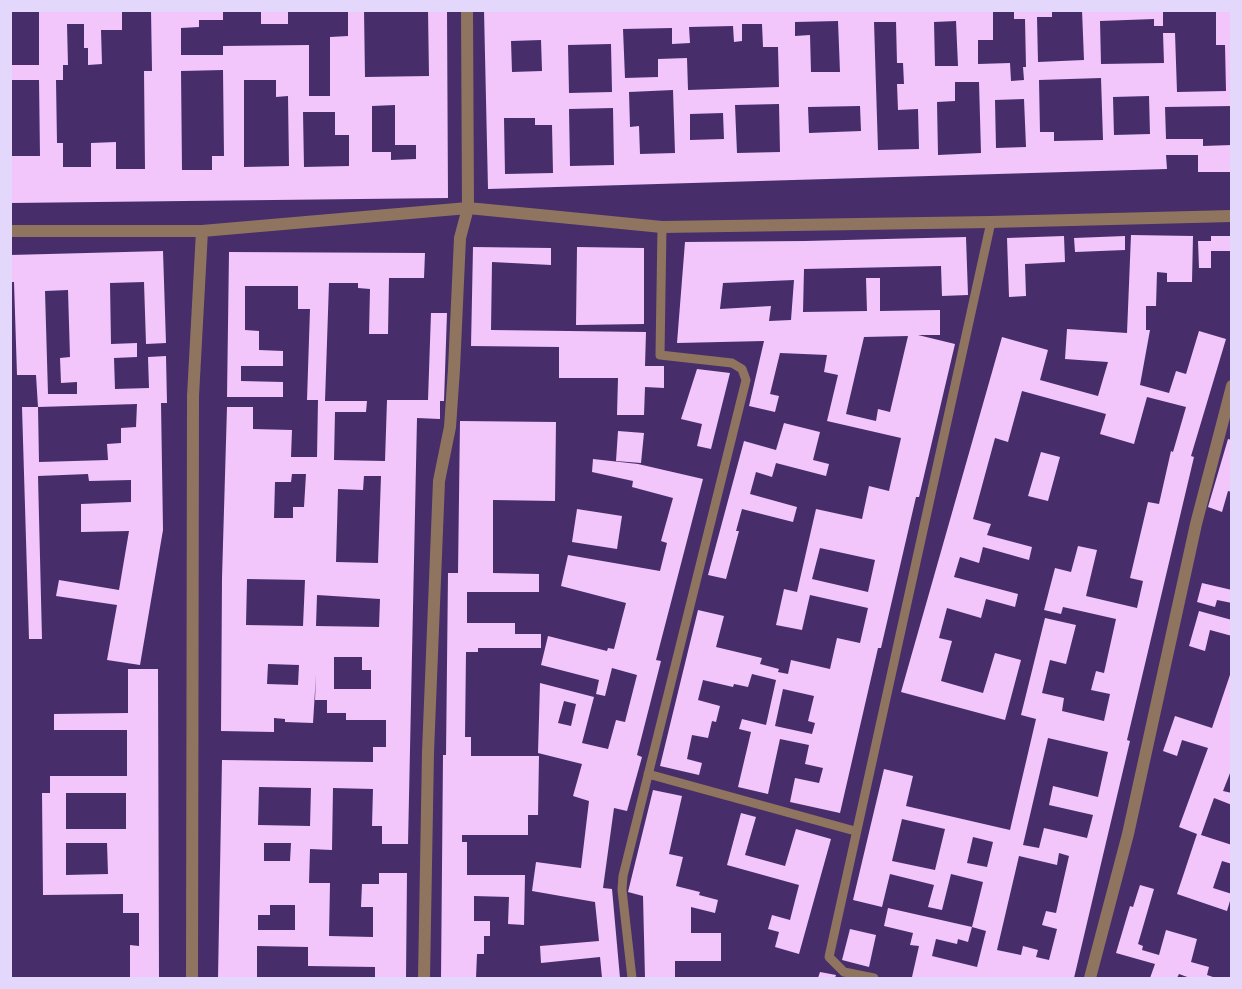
<!DOCTYPE html>
<style>
body{margin:0}
#map{position:relative;width:1242px;height:989px;overflow:hidden;background:#472e6a;font-family:"Roboto Condensed",sans-serif}
canvas{display:block}
.frame{position:absolute;inset:0;border:12px solid #e3d7fb;pointer-events:none}
</style>
<div id="map">
<canvas width="1242" height="989"></canvas>
<div class="frame"></div>
</div>
<script>
const context = document.querySelector('canvas').getContext('2d');
context.lineJoin = 'round';
function paint(path, color) { context.fillStyle = color; context.fill(path, 'evenodd'); }
const toPath = rows => new Path2D(rows.map(r => 'M' + r).join(''));
function strokePath(path, color, width, dash) { context.strokeStyle = color; context.lineWidth = width; context.lineCap = dash ? 'butt' : 'round'; context.setLineDash(dash || []); context.stroke(path); }
paint(toPath([
 [39,10,122,10,122,30,101,30,102,64,88,65,88,48,84,48,84,24,67,24,68,65,63,65,63,80,56,80,57,143,63,143,63,167,91,167,91,143,116,142,116,169,145,169,144,71,152,71,151,10,223,10,223,20,199,20,199,27,181,28,181,55,223,55,223,46,309,45,309,96,330,96,330,37,348,36,348,10,364,10,365,77,429,76,428,10,447,10,448,198,10,203,10,156,40,156,39,80,10,80,10,65,39,65],
 [223,70,224,156,212,156,212,170,182,170,181,71],
 [244,80,276,80,276,97,288,96,289,166,244,167],
 [395,105,395,145,416,145,416,159,391,160,391,152,372,152,372,106],
 [303,112,335,112,335,135,349,135,349,166,304,167],
 [261,10,288,10,288,24,261,24],
 [484,10,993,10,993,40,978,40,978,64,1010,63,1011,81,1024,80,1023,67,1026,67,1025,19,1014,19,1014,10,1052,10,1052,17,1037,17,1038,62,1084,60,1082,10,1163,10,1163,26,1154,26,1154,19,1100,21,1101,64,1164,63,1163,33,1175,33,1177,92,1226,91,1225,45,1216,45,1216,10,1232,10,1232,106,1165,107,1166,139,1203,139,1203,146,1232,145,1232,172,1198,172,1198,155,1166,155,1167,169,488,189],
 [838,21,840,72,811,72,810,35,795,36,795,22],
 [956,21,958,66,935,66,934,22],
 [874,22,896,22,897,63,903,63,904,84,897,84,898,110,918,109,919,149,878,150],
 [742,24,762,24,763,47,778,47,779,87,688,90,687,58,658,59,658,77,625,78,623,29,672,28,672,44,690,43,689,27,733,26,734,42,742,41],
 [541,40,542,71,512,72,511,41],
 [611,44,612,92,569,93,568,45],
 [1101,78,1103,140,1054,141,1054,132,1040,132,1039,80],
 [955,82,979,82,981,153,938,155,937,102,955,101],
 [673,90,675,153,640,154,639,126,630,127,629,92],
 [1149,96,1150,134,1114,135,1113,97],
 [1024,99,1026,147,996,148,995,100],
 [779,104,780,152,737,153,735,105],
 [860,106,861,131,809,133,808,107],
 [613,108,614,165,570,166,569,109],
 [723,113,724,139,690,140,690,114],
 [504,118,535,118,535,125,552,125,553,173,505,174],
 [1131,235,1193,236,1192,282,1167,282,1167,273,1157,272,1156,306,1146,306,1146,330,1150,330,1140,385,1169,393,1176,371,1186,374,1199,331,1226,339,1191,456,1194,457,1127,740,1130,741,1074,978,912,977,919,946,910,945,913,933,884,926,888,908,972,927,968,942,958,939,957,944,936,939,932,956,977,967,986,931,972,927,983,882,951,874,942,910,928,907,934,885,890,874,882,907,853,900,884,769,913,776,906,806,1010,830,1036,719,1021,715,1045,618,1076,625,1066,664,1050,660,1042,693,1064,698,1062,711,1104,721,1110,694,1091,690,1096,671,1104,673,1116,619,1063,607,1061,614,1044,610,1055,568,1071,572,1078,546,1097,550,1086,596,1137,608,1143,581,1130,578,1148,502,1159,504,1171,451,1173,452,1186,407,1147,397,1134,444,1100,434,1106,414,1022,391,1008,442,995,438,973,519,991,524,987,535,1032,547,1029,560,983,547,979,563,960,557,954,577,1018,594,1015,607,986,599,981,618,947,608,939,638,952,641,941,681,983,693,995,653,1021,660,1005,720,901,692,1002,337,1048,350,1040,380,1098,396,1108,362,1065,359,1067,329,1127,333],
 [1048,738,1108,752,1098,797,1053,786,1049,805,1093,815,1087,838,1044,828,1039,848,1023,845],
 [902,819,945,829,935,870,892,861],
 [973,837,993,842,987,867,967,863],
 [1059,853,1069,856,1056,913,1046,911,1042,925,1057,929,1049,960,1036,957,1038,950,1023,946,1021,955,997,950,1019,856,1057,865],
 [1064,236,1065,262,1025,264,1026,296,1009,297,1007,238],
 [1125,236,1125,250,1075,252,1074,238],
 [1211,236,1232,236,1232,251,1211,251,1211,268,1199,268,1198,241,1211,241],
 [966,237,968,295,942,296,941,266,804,269,803,312,867,311,866,278,880,278,880,311,940,310,940,335,918,335,955,344,919,497,916,497,881,648,878,648,840,813,790,802,795,778,819,783,823,768,805,764,809,745,780,739,768,794,738,787,751,732,739,729,742,719,766,725,776,680,752,674,748,687,734,684,733,687,703,680,698,700,720,706,716,722,712,721,708,738,692,735,687,759,702,763,699,775,660,766,698,610,724,616,716,647,762,658,760,664,779,669,778,672,788,674,791,660,830,669,837,638,860,643,868,608,810,595,802,630,776,625,784,589,797,592,816,509,862,519,869,486,889,491,901,438,827,421,838,375,824,372,827,355,780,353,770,394,779,396,775,412,749,406,764,341,677,343,685,242,805,241],
 [794,280,791,320,769,321,771,306,720,309,723,283],
 [908,336,890,412,878,409,876,421,846,414,864,337],
 [820,548,875,560,868,592,812,579],
 [783,689,814,696,808,721,815,723,812,734,775,726],
 [473,247,551,248,551,265,492,262,491,330,646,332,645,366,664,366,664,388,645,387,644,415,617,415,618,378,559,378,559,347,471,346],
 [577,247,644,248,644,324,576,325],
 [163,251,166,343,146,344,144,282,110,283,111,344,137,343,137,357,114,358,115,389,149,388,148,357,166,356,167,403,161,403,163,530,140,665,107,660,117,605,56,596,59,580,119,590,129,531,81,532,81,504,131,502,131,480,89,481,88,474,38,476,42,639,29,639,22,407,38,407,36,375,17,375,14,282,10,282,10,255],
 [68,290,70,357,60,358,61,383,77,382,77,394,48,394,45,291],
 [137,404,136,427,121,428,121,443,107,444,108,460,39,462,38,407],
 [229,252,425,253,424,278,389,278,388,334,369,334,370,289,358,288,358,283,329,283,325,401,367,401,366,412,335,412,334,460,385,461,387,400,428,400,431,313,447,313,444,401,440,401,440,419,417,418,408,844,382,844,382,826,372,826,373,789,333,788,332,850,310,849,309,883,330,883,329,936,373,937,373,907,361,907,362,884,379,884,379,873,407,873,406,978,375,978,375,967,308,966,308,947,257,946,257,978,218,978,222,760,373,762,373,747,386,747,386,720,346,720,346,713,327,713,327,700,315,700,316,675,313,723,285,722,285,719,274,718,274,732,221,731,222,578,227,407,253,407,253,429,292,430,291,457,317,457,318,400,307,400,310,309,298,309,298,286,245,286,245,330,259,331,259,350,283,351,283,366,241,366,241,381,283,382,283,397,227,397],
 [292,474,306,474,304,507,293,507,293,518,274,518,275,482,291,482],
 [364,476,381,476,378,563,336,562,338,489,363,490],
 [247,579,305,580,303,626,246,625],
 [317,595,380,599,379,627,316,626],
 [334,657,362,657,362,670,371,670,371,689,334,689],
 [268,664,299,665,298,685,267,684],
 [259,787,311,788,310,826,258,825],
 [264,843,291,843,290,861,264,861],
 [270,905,295,905,295,930,258,930,258,915,270,915],
 [697,369,730,373,711,449,697,446,702,424,681,419],
 [460,421,556,422,555,501,493,500,493,573,539,574,539,592,467,592,467,623,515,623,515,634,541,634,541,648,478,648,478,652,466,652,465,737,471,737,471,756,539,756,538,815,528,815,528,835,462,835,462,842,467,842,467,875,525,875,524,925,508,924,509,897,474,896,474,921,490,921,490,936,484,936,484,954,477,954,476,978,441,978,443,755,446,755,448,573,458,573],
 [784,423,820,432,813,460,829,464,826,476,776,463,772,477,756,472,750,494,797,507,793,522,742,509,736,531,739,531,726,579,708,575,744,441,776,450],
 [618,431,644,433,641,463,616,461],
 [1228,439,1232,440,1232,492,1228,491,1222,512,1208,507],
 [1041,452,1060,457,1048,501,1028,496],
 [593,459,638,464,703,479,656,660,661,661,637,755,642,757,627,811,614,808,603,888,612,889,620,978,602,978,600,957,541,963,540,946,599,941,595,902,532,891,536,862,581,868,589,801,573,796,582,764,538,753,540,683,594,697,582,743,608,749,616,720,625,722,637,675,612,668,605,696,596,694,599,680,541,665,548,636,607,651,608,648,614,649,626,603,561,586,568,555,660,571,667,543,661,541,673,498,632,487,633,481,592,472],
 [564,701,576,704,571,726,558,723],
 [577,509,622,516,617,549,572,542],
 [1202,583,1232,590,1232,603,1217,600,1215,607,1197,602],
 [1199,611,1232,620,1232,636,1210,630,1205,651,1189,646],
 [128,669,158,669,159,978,130,978,130,945,139,946,139,913,123,913,123,894,43,895,42,793,50,793,50,776,127,776,127,730,54,730,54,714,128,713],
 [66,793,126,793,126,829,66,829],
 [66,843,107,843,108,874,66,875],
 [1232,669,1232,768,1223,791,1232,793,1232,805,1214,798,1201,835,1232,845,1232,864,1222,861,1213,888,1232,894,1227,911,1177,894,1197,834,1179,827,1208,748,1182,740,1177,756,1163,751,1175,716,1212,728],
 [653,790,682,796,669,854,683,857,676,886,700,892,699,895,718,900,715,913,691,907,691,933,721,933,721,961,675,961,675,978,645,978,643,896,628,892],
 [741,813,756,817,745,855,785,866,796,829,831,839,799,954,775,947,779,932,768,929,772,915,790,920,799,885,727,865],
 [1140,885,1154,889,1138,944,1143,946,1142,950,1159,955,1166,930,1197,939,1191,962,1209,967,1207,975,1216,978,1190,978,1179,974,1177,978,1150,978,1155,964,1116,953,1130,906,1133,907],
 [850,929,876,935,869,967,842,960],
 [820,972,836,975,835,978,818,978]
]), '#f2c5fb');
strokePath(toPath([
 [648,774,855,831],
 [632,978,622,890,623,876,746,380,742,369,732,363,660,355,662,227],
 [874,978,844,972,829,957,991,222]
]), '#8f755f', 9);
strokePath(toPath([
 [10,231,202,231,468,208,662,227,991,222,1232,216],
 [192,978,193,396,202,231],
 [424,978,428,752,439,481,450,427,454,369,460,238,468,208,467,10],
 [1090,978,1128,834,1196,524,1232,386]
]), '#8f755f', 12);
</script>
